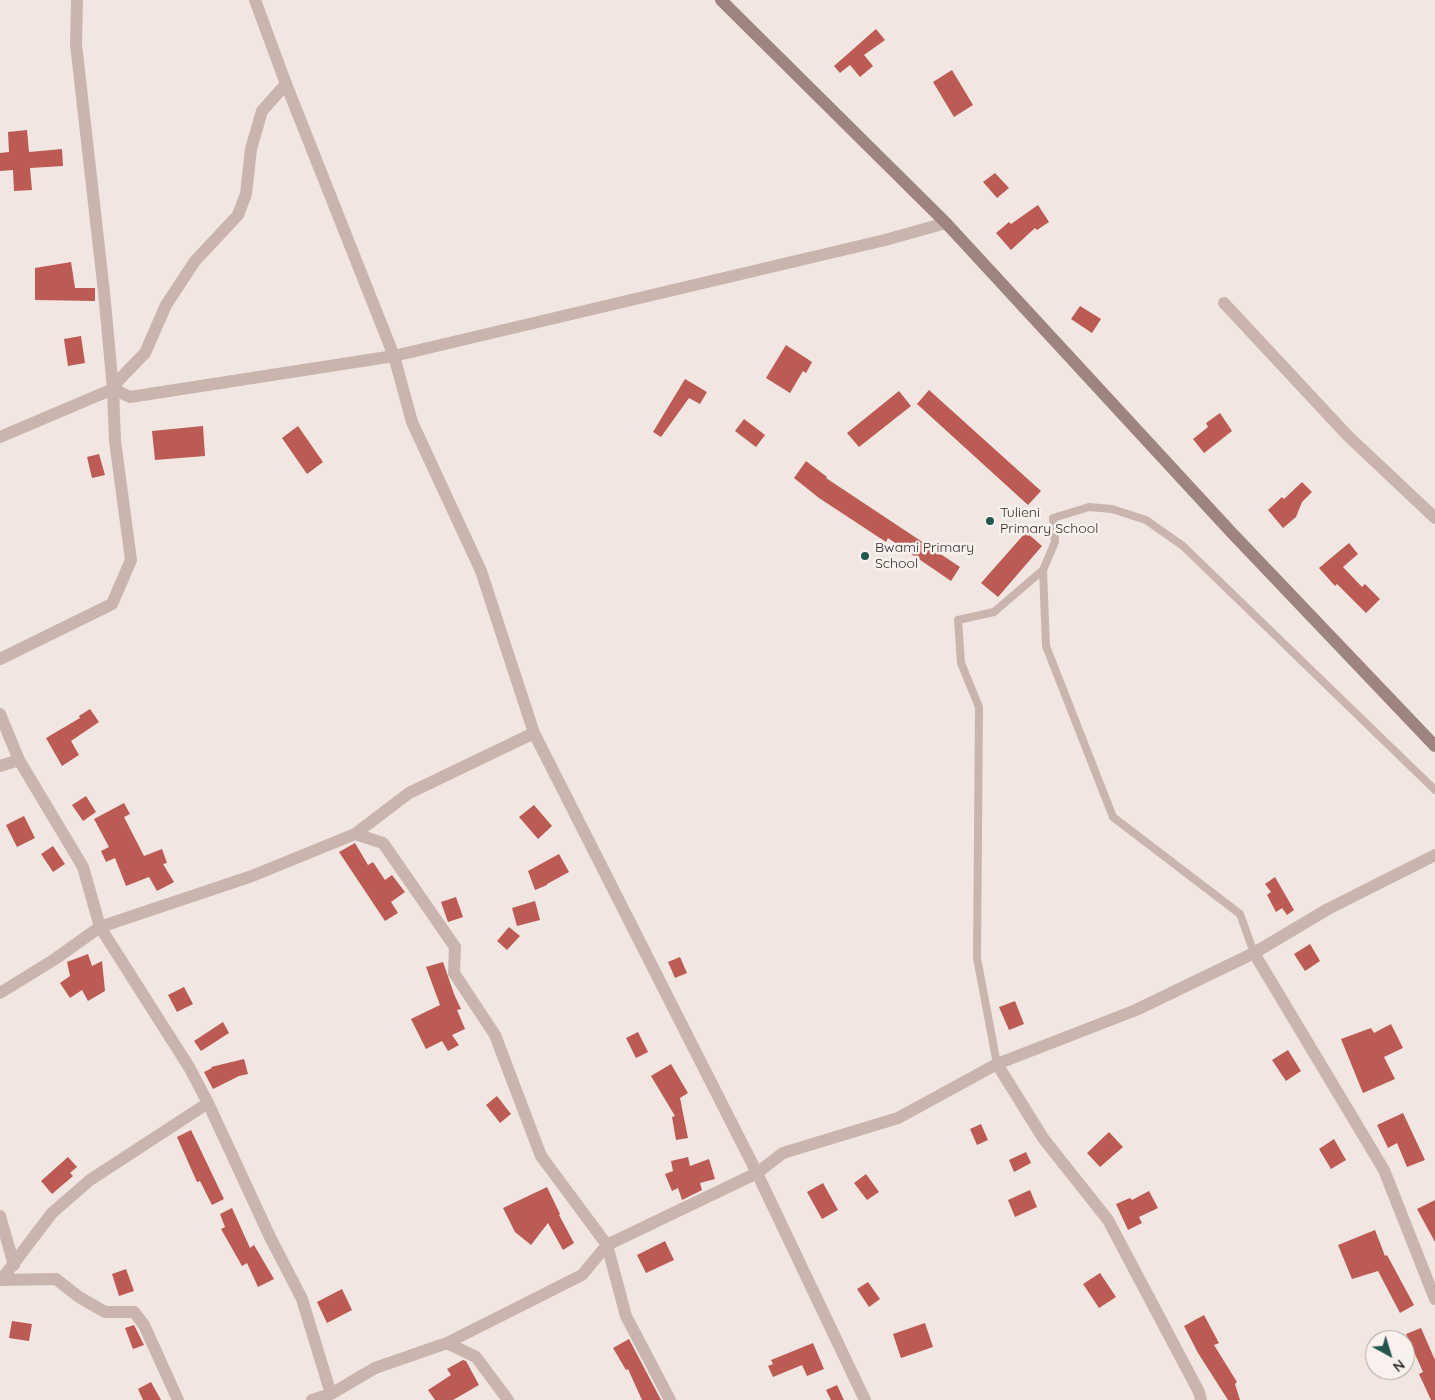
<!DOCTYPE html>
<style>
body{margin:0}
#map{position:relative;width:1435px;height:1400px;overflow:hidden;background:#f1e6e1;font-family:Quicksand,sans-serif}
canvas{display:block}
.north{position:absolute;left:1365px;top:1330px;width:50px;height:50px;box-sizing:border-box;background:#f9f1ed;border:1px solid #aca39f;border-radius:50%;rotate:141deg;font-size:14px;font-weight:700;line-height:20px;text-align:center;color:#382d2b}
.north::after{content:'';display:block;margin:auto;width:18px;height:22px;background:#245650;clip-path:polygon(50% 0,100% 100%,50% 72%,0 100%)}
</style>
<div id="map">
<canvas width="1435" height="1400"></canvas>
<div class="north">N</div>
</div>
<script>
const context = document.querySelector('canvas').getContext('2d');
context.lineJoin = 'round';
function paint(path, color) { context.fillStyle = color; context.fill(path, 'evenodd'); }
const toPath = rows => new Path2D(rows.map(r => 'M' + r).join(''));
function strokePath(path, color, width, dash) { context.strokeStyle = color; context.lineWidth = width; context.lineCap = dash ? 'butt' : 'round'; context.setLineDash(dash || []); context.stroke(path); }
function drawText(font, color, halo, rows, align = 'center') {
  context.font = font + ' Quicksand,sans-serif'; context.lineWidth = 5; context.setLineDash([]); context.textBaseline = 'middle'; context.strokeStyle = halo; context.fillStyle = color; for (const [text, x, y, turn = 0] of rows) {
    context.save(); context.translate(x, y); context.rotate((+turn || 0) * Math.PI / 180); context.textAlign = isNaN(turn) ? turn : align; if (halo) context.strokeText(text, 0, 0); context.fillText(text, 0, 0); context.restore();
  }
}
paint(toPath([
 [876,29,885,40,864,55,873,66,860,77,850,65,840,73,834,66],
 [952,70,973,105,954,117,933,82],
 [27,130,29,152,62,149,63,166,30,168,32,190,14,191,13,170,0,171,0,153,9,152,8,132],
 [995,173,1009,188,997,198,983,182],
 [1038,205,1049,222,1037,230,1035,228,1011,250,996,233,1009,222,1011,224],
 [71,262,75,288,95,288,95,301,35,300,35,268],
 [1080,306,1101,319,1092,333,1071,319],
 [81,336,85,363,68,366,64,339],
 [786,345,812,362,806,373,803,371,790,393,766,378],
 [685,379,707,392,700,404,689,398,661,437,653,432],
 [929,390,1041,491,1028,505,917,404],
 [899,391,911,406,859,447,847,433],
 [1220,413,1232,431,1204,453,1193,439,1208,427,1206,423],
 [744,419,765,435,756,447,735,431],
 [203,426,205,456,155,460,152,431],
 [298,426,323,462,307,474,282,438],
 [99,454,105,475,92,478,87,457],
 [806,461,827,477,826,478,960,567,951,581,888,538,886,542,819,498,794,478],
 [1302,482,1312,492,1302,502,1296,517,1283,528,1268,510,1282,497,1284,499],
 [1026,532,1042,546,998,597,981,583],
 [1349,543,1358,554,1343,567,1362,587,1365,584,1380,599,1366,613,1337,584,1335,586,1319,568],
 [90,709,99,722,71,741,79,755,62,766,46,738,80,718,79,716],
 [86,796,96,812,83,821,72,805],
 [124,803,130,814,124,817,144,856,162,849,167,863,163,864,174,882,157,891,149,877,126,886,115,858,106,862,101,851,109,847,94,819],
 [534,805,552,826,538,839,519,817],
 [24,816,35,838,17,847,6,825],
 [355,843,368,865,373,862,385,880,392,875,405,892,391,902,398,913,385,921,339,852],
 [53,846,65,864,53,872,41,854],
 [559,854,569,872,547,884,547,885,535,890,528,871],
 [1275,877,1294,910,1287,915,1282,908,1276,912,1267,895,1271,892,1265,884],
 [456,897,463,917,448,922,441,902],
 [535,901,540,920,517,926,512,908],
 [509,927,520,936,507,950,497,941],
 [1310,944,1320,961,1305,971,1294,954],
 [88,954,92,966,102,961,105,991,88,1001,82,990,70,998,60,983,70,976,67,962],
 [680,957,687,973,675,978,668,962],
 [443,962,454,994,461,1009,457,1010,465,1029,452,1035,459,1045,448,1051,442,1041,426,1049,411,1019,440,1005,426,967],
 [184,987,193,1004,177,1012,168,995],
 [1015,1001,1024,1024,1009,1030,999,1007],
 [223,1022,229,1033,201,1051,194,1041],
 [1391,1024,1403,1048,1384,1057,1395,1079,1363,1093,1341,1039,1371,1028,1374,1033],
 [638,1032,648,1052,636,1058,626,1038],
 [1288,1050,1301,1071,1286,1081,1272,1060],
 [244,1059,248,1074,239,1076,213,1089,204,1072,212,1068,211,1067],
 [671,1064,688,1093,680,1098,688,1138,676,1140,672,1117,675,1116,651,1076],
 [497,1096,511,1114,500,1123,486,1105],
 [1403,1113,1425,1160,1407,1167,1397,1143,1388,1148,1377,1125],
 [981,1124,988,1140,977,1145,970,1129],
 [191,1130,224,1199,212,1205,200,1181,197,1182,177,1137],
 [1109,1132,1123,1147,1100,1167,1087,1153],
 [1334,1139,1346,1160,1331,1169,1319,1149],
 [1026,1152,1031,1163,1014,1172,1009,1160],
 [68,1157,77,1167,70,1173,73,1176,52,1194,41,1181],
 [688,1157,690,1166,709,1159,715,1179,700,1183,702,1190,682,1200,678,1188,672,1191,665,1174,673,1171,671,1161],
 [866,1174,879,1192,867,1200,854,1183],
 [823,1183,838,1210,822,1219,807,1192],
 [547,1187,560,1214,559,1215,574,1243,563,1250,548,1223,531,1245,515,1232,503,1208],
 [1030,1190,1037,1207,1015,1217,1008,1200],
 [1149,1191,1158,1208,1139,1217,1142,1223,1128,1230,1116,1204,1130,1198,1132,1200],
 [1435,1200,1435,1242,1417,1209],
 [232,1208,250,1248,254,1245,274,1279,258,1287,247,1263,242,1266,221,1229,225,1227,220,1214],
 [1375,1230,1385,1256,1387,1255,1414,1305,1400,1313,1378,1271,1352,1279,1338,1245],
 [665,1241,674,1260,646,1273,637,1255],
 [126,1269,134,1291,119,1296,112,1274],
 [1100,1273,1116,1297,1099,1308,1083,1284],
 [868,1282,880,1299,869,1307,857,1289],
 [342,1289,352,1310,327,1323,317,1302],
 [1204,1315,1219,1343,1214,1345,1237,1382,1235,1384,1240,1400,1228,1400,1198,1353,1184,1326],
 [12,1321,32,1324,29,1341,9,1338],
 [925,1323,933,1347,901,1358,893,1334],
 [134,1325,144,1345,133,1349,125,1328],
 [1421,1328,1435,1360,1435,1400,1431,1400,1419,1374,1423,1372,1406,1334],
 [629,1339,661,1400,642,1400,628,1369,626,1370,613,1348],
 [813,1343,824,1369,807,1376,802,1365,773,1377,768,1366,773,1364,771,1360],
 [463,1360,466,1361,479,1385,453,1400,435,1400,428,1390,451,1375,447,1369],
 [151,1382,161,1400,143,1400,138,1389],
 [837,1385,844,1400,831,1400,826,1390]
]), '#bc5a54');
strokePath(toPath([
 [1254,953,1240,914,1113,817,1046,646,1043,570,1055,542,1053,518,1089,507,1112,509,1146,520,1183,546,1435,790],
 [997,1064,977,958,979,707,961,663,958,620,994,612,1043,570]
]), '#c9b5ad', 8);
strokePath(toPath([
 [1224,303,1348,436,1435,518],
 [113,389,130,397,394,356,885,240,946,223],
 [0,437,113,389,115,384,145,353,166,305,195,261,238,215,246,194,251,149,262,111,286,84],
 [0,659,112,604,131,560,115,441,113,389,104,292,76,44,77,0],
 [0,714,19,760,83,867,100,927,189,1067,208,1103,270,1237,302,1299,331,1394],
 [0,766,19,760],
 [355,834,383,843,455,947,454,973,495,1035,541,1156,607,1245,626,1316,670,1400],
 [1254,953,1384,1170,1435,1299],
 [0,993,55,959,100,927,252,876,355,834,409,793,534,733],
 [997,1064,1043,1138,1108,1220,1199,1392,1201,1400],
 [0,1216,14,1265],
 [1,1280,52,1213,90,1180,208,1103],
 [1,1280,56,1279,79,1297,105,1312,134,1312,144,1325,178,1400],
 [447,1343,476,1357,508,1400],
 [312,1400,331,1394,375,1368,447,1343,582,1275,607,1245,757,1173,783,1153,898,1118,997,1064,1136,1010,1254,953,1328,909,1435,855]
]), '#c9b5ad', 12);
strokePath(toPath([
 [255,0,286,84,394,356,412,422,481,571,534,733,757,1173,865,1400]
]), '#c9b5ad', 12);
strokePath(toPath([
 [721,0,946,223,1231,532,1435,746]
]), '#9d847e', 12);
for (const [x, y, r, color] of [
 [990,521,5,"#245650"],
 [865,556,5,"#245650"]
]) { const dot = new Path2D(); dot.arc(x, y, r, 0, 2 * Math.PI); context.fillStyle = color; context.fill(dot); strokePath(dot, '#f9f1ed', 2); }
drawText('14px', '#382d2b', '#f9f1ed', [
 ["Tulieni",1000,513],
 ["Primary School",1000,529],
 ["Bwami Primary",875,548],
 ["School",875,564]
], 'left');
</script>
